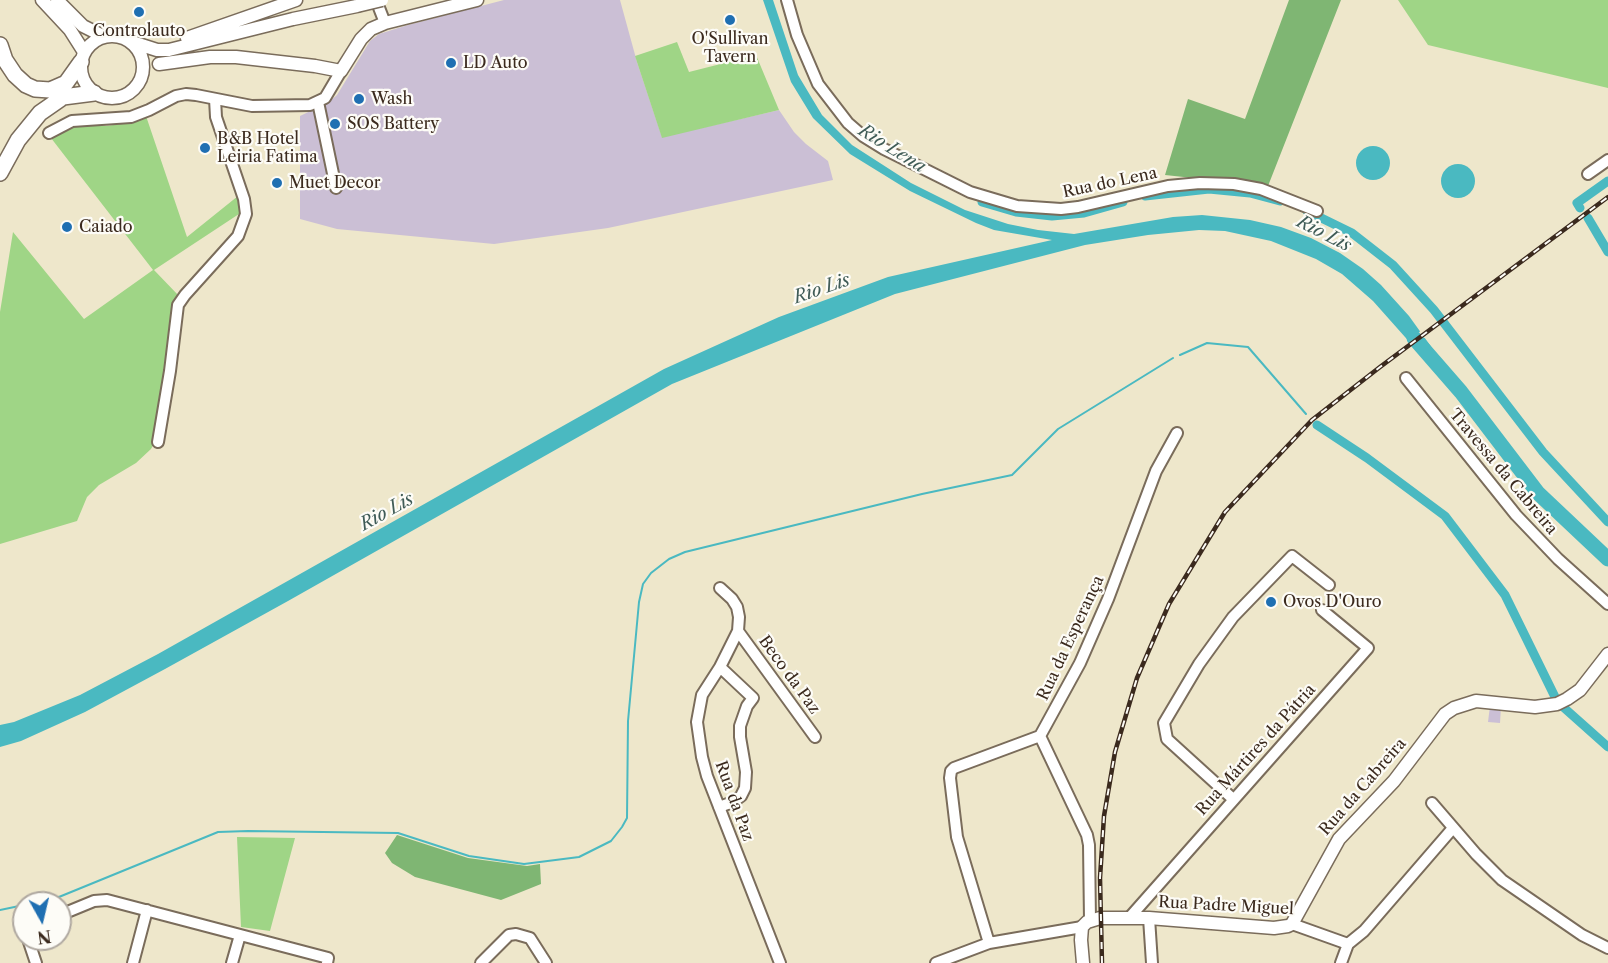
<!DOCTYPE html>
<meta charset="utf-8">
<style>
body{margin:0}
#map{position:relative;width:1608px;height:963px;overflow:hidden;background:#eee7cb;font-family:"Libre Caslon Text",serif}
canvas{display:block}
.north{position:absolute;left:12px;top:891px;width:60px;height:60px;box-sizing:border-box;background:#fdfcf7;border:2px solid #afa8a0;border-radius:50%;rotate:172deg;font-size:16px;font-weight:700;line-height:24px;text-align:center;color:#3b2a1e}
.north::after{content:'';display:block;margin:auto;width:21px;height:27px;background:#1f6fb2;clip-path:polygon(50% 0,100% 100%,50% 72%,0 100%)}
</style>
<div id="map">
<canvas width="1608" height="963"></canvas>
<div class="north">N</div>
</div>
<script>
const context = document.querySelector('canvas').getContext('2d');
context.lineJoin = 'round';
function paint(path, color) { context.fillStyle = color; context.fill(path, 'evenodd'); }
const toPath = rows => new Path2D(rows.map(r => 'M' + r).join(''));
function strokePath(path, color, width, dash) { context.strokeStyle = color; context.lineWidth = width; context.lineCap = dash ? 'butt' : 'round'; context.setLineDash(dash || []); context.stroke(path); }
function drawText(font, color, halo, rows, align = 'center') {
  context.font = font + ' "Libre Caslon Text",serif'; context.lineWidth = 4.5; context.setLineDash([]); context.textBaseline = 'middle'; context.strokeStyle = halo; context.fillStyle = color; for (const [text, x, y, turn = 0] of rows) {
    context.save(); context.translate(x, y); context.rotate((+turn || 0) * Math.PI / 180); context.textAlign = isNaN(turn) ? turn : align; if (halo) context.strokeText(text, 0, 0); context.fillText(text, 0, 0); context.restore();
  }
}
paint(toPath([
 [504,0,620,0,637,62,662,137,779,110,794,132,806,144,828,161,833,180,608,228,494,244,337,229,300,219,300,116,329,102,337,95,370,41,379,34,408,25],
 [1490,706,1501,707,1500,723,1488,722]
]), '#cbbfd5');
paint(toPath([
 [1398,0,1608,0,1608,88,1428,45],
 [677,42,689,72,756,55,779,110,662,138,635,56],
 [146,116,187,237,238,196,242,212,154,270,179,296,172,312,157,438,151,449,136,463,99,485,87,497,77,521,0,544,0,312,13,232,84,319,153,270,51,138,64,129,74,126,106,126,127,123],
 [237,837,295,838,270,931,241,927]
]), '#9fd586');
paint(toPath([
 [1289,0,1341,0,1268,186,1165,175,1188,99,1245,119],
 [397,835,468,858,527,866,540,864,541,884,501,900,415,877,392,863,385,853]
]), '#7fb673');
paint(toPath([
 [763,0,773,0,798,75,822,115,852,145,911,183,965,210,1008,224,1038,230,1074,234,1173,217,1202,215,1250,220,1281,227,1311,238,1340,253,1363,269,1381,285,1409,316,1432,348,1431,352,1426,356,1421,355,1373,301,1342,274,1316,259,1271,241,1225,231,1199,230,1148,235,1085,245,895,294,672,384,288,601,165,669,85,712,21,741,0,747,0,725,14,722,80,695,158,654,664,369,779,317,888,277,1052,240,994,230,976,223,910,191,850,154,813,118,791,82],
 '1356 163a17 17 0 1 1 34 0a17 17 0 1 1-34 0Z',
 '1441 181a17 17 0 1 1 34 0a17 17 0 1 1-34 0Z'
]), '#4ab9c1');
paint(toPath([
 [1422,330,1427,336,1411,348,1406,342]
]), '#eee7cb');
strokePath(toPath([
 [1180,355,1207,343,1248,347,1306,414],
 [33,903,54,899,218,832,248,831,398,833,469,856,524,864,579,857,611,841,622,827,627,818,628,721,639,602,643,584,651,573,669,559,685,552,922,494,1012,475,1058,429,1173,358],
 [0,910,24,905]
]), '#4ab9c1', 2);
strokePath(toPath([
 [1145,196,1209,189,1250,193,1280,201],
 [982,202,1016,212,1052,216,1084,213,1123,202],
 [1580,208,1577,203,1608,181],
 [1307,211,1352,233,1393,265,1434,310,1543,452,1608,522],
 [1588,218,1608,252],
 [1317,425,1367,458,1445,516,1505,595,1556,699],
 [1562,706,1608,747]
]), '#4ab9c1', 9);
strokePath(toPath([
 [1414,338,1461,392,1538,493,1608,559]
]), '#4ab9c1', 15);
const minor = toPath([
 [376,0,385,23],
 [787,0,797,35,818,84,848,123,863,136,884,149,970,192,1017,206,1061,209,1078,207,1168,186,1200,183,1234,184,1261,189,1317,211],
 [318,102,336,188],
 [49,133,72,121,131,117,149,110,176,96,186,94,196,95,252,106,310,105,325,98,341,71],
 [1588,174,1608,160],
 [1406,378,1516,515,1558,559,1608,604],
 [158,442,170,371,178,305,185,295,238,236,246,214,244,199,216,117,215,99],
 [720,588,732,599,737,607,739,617,738,631,720,667,702,695,697,722,702,757,707,776,780,963],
 [738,631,815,737],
 [1040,736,1087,835,1089,845,1090,920],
 [1233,799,1167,739,1164,723,1199,664,1233,617,1292,556,1329,585],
 [1432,803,1476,854,1502,880,1582,935,1608,948],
 [719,807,733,802,741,796,745,788,746,772,740,737,740,726,747,706,753,698,720,667],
 [60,915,94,901,107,900,328,958,327,963],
 [1130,917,1368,648,1322,610],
 [1149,918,1152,963],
 [1292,924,1348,944,1341,963],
 [28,939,36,963],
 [989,943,957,837,950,778,951,771,954,768,1040,736,1080,663,1108,599,1156,471,1177,433],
 [1348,944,1364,931,1453,828],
 [133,963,147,910],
 [232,963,240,935],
 [481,963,509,935,516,934,530,938,546,963],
 [936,963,989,943,1082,927]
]);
const major = toPath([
 [42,0,70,30,84,52],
 [57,0,83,26,103,36],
 '81 67a31 31 0 1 1 62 0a31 31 0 1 1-62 0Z',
 [187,38,296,0],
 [132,42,157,50,169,50,293,19,357,6],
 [159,64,210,57,236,57,315,66,341,71,361,39,371,29,385,23,477,0],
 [1083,963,1081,940,1082,927,1087,922,1100,918,1149,918,1274,928,1288,926,1292,924,1339,839,1394,781,1445,714,1454,708,1476,701,1535,707,1557,704,1567,699,1580,690,1608,654]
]);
const highway = toPath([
 [0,45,5,60,15,75,26,85,35,89,50,90,66,83,81,62],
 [0,173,18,140,40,113,63,97,94,93]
]);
strokePath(minor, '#7a6c5b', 14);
strokePath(major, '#7a6c5b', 15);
strokePath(highway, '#7a6c5b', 18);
strokePath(minor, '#fff', 10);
strokePath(major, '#fff', 12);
strokePath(highway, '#fff', 15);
const rail = toPath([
 [1102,963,1100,878,1104,816,1115,752,1137,678,1169,604,1225,512,1312,420,1380,367,1608,197]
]);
strokePath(rail, '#3b2a1e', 4.5);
strokePath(rail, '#fdfcf7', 2, [7]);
const majorBridge = toPath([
 [357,6,382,0]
]);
strokePath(majorBridge, '#7a6c5b', 15, []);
strokePath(majorBridge, '#fff', 12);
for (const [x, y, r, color] of [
 [139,12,6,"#1f6fb2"],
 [730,20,6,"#1f6fb2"],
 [451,63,6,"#1f6fb2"],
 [359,99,6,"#1f6fb2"],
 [335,124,6,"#1f6fb2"],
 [205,148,6,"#1f6fb2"],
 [277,183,6,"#1f6fb2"],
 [67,227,6,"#1f6fb2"],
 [1271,602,6,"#1f6fb2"]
]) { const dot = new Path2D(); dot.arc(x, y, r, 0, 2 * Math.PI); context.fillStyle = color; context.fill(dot); strokePath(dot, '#fdfcf7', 2); }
drawText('16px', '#3b2a1e', '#fdfcf7', [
 ["Controlauto",139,31,"center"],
 ["O'Sullivan",730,39,"center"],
 ["Tavern",730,57,"center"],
 ["LD Auto",463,63],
 ["Wash",371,99],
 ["SOS Battery",347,124],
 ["B&B Hotel",217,139],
 ["Leiria Fatima",217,157],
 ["Muet Decor",289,183],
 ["Caiado",79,227],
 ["Ovos D'Ouro",1283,602]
], 'left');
drawText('16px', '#3b2a1e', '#fdfcf7', [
 ["Rua do Lena",1110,183,-12],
 ["Travessa da Cabreira",1503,472,50],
 ["Rua da Esperança",1071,638,-65],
 ["Beco da Paz",789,675,54],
 ["Rua Mártires da Pátria",1256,750,-48],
 ["Rua da Cabreira",1363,787,-49],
 ["Rua da Paz",734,801,70],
 ["Rua Padre Miguel",1226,906,3]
]);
drawText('italic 18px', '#405c57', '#fdfcf7', [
 ["Rio Lena",892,149,32],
 ["Rio Lis",1324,234,27],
 ["Rio Lis",822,289,-19],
 ["Rio Lis",387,512,-29]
]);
</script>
